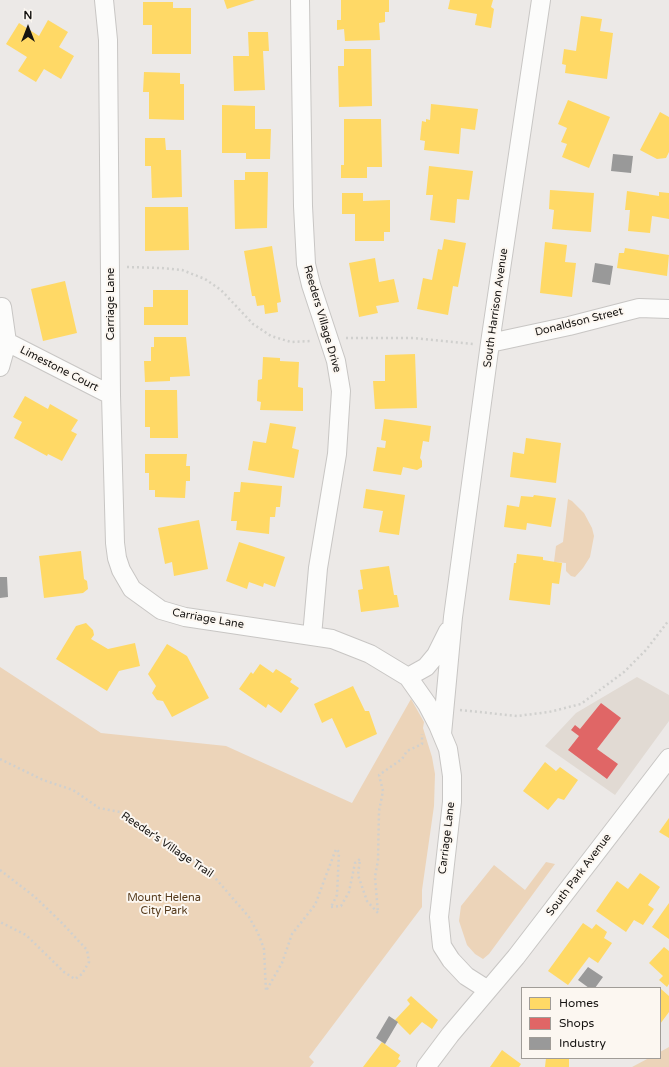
<!DOCTYPE html>
<style>
body{margin:0}
#map{position:relative;width:669px;height:1067px;overflow:hidden;background:#ece9e7;font-family:"Varela Round",sans-serif}
canvas{display:block}
.legend{position:absolute;left:521px;top:987px;width:140px;height:72px;box-sizing:border-box;background:#fcf7f1;border:1px solid #a09c97;margin:0;padding:5px 7px;list-style:none;font-size:12px;color:#151311}
.legend li{display:flex;align-items:center;gap:8px;height:20px}
.legend b{width:20px;border:1px solid #a09c97}
.north{position:absolute;left:8px;top:8px;width:40px;height:40px;-webkit-text-stroke:3px #fcf7f1;paint-order:stroke;rotate:0deg;font-size:11px;font-weight:700;line-height:16px;text-align:center;color:#151311}
.north::after{content:'';display:block;margin:auto;width:14px;height:18px;background:#151311;clip-path:polygon(50% 0,100% 100%,50% 72%,0 100%)}
</style>
<div id="map">
<canvas width="669" height="1067"></canvas>
<ul class="legend">
<li><b style="height:11px;background:#ffd966"></b>Homes</li>
<li><b style="height:11px;background:#e06666"></b>Shops</li>
<li><b style="height:11px;background:#999"></b>Industry</li>
</ul>
<div class="north">N</div>
</div>
<script>
const context = document.querySelector('canvas').getContext('2d');
context.lineJoin = 'round';
function paint(path, color) { context.fillStyle = color; context.fill(path, 'evenodd'); }
const toPath = rows => new Path2D(rows.map(r => 'M' + r).join(''));
function strokePath(path, color, width, dash) { context.strokeStyle = color; context.lineWidth = width; context.lineCap = dash ? 'butt' : 'round'; context.setLineDash(dash || []); context.stroke(path); }
function drawText(font, color, halo, rows, align = 'center') {
  context.font = font + ' "Varela Round",sans-serif'; context.lineWidth = 4; context.setLineDash([]); context.textBaseline = 'middle'; context.strokeStyle = halo; context.fillStyle = color; for (const [text, x, y, turn = 0] of rows) {
    context.save(); context.translate(x, y); context.rotate((+turn || 0) * Math.PI / 180); context.textAlign = isNaN(turn) ? turn : align; if (halo) context.strokeText(text, 0, 0); context.fillText(text, 0, 0); context.restore();
  }
}
paint(toPath([
 [637,677,669,695,669,721,615,795,545,746,576,713]
]), '#e1dad3');
paint(toPath([
 [568,499,572,501,584,513,592,528,594,536,590,557,583,568,575,577,571,576,566,571,566,563,554,562,556,546,563,542],
 [0,667,101,733,226,746,352,803,411,699,424,722,423,728,432,757,435,774,434,806,422,890,422,907,309,1057,314,1062,310,1067,0,1067],
 [546,862,555,864,489,954,483,959,475,954,467,945,459,921,461,906,494,865,525,890],
 [669,1047,669,1067,632,1067,649,1058,660,1058,660,1052]
]), '#ecd4b9');
paint(toPath([
 [224,0,255,0,227,9],
 [341,0,389,0,389,12,385,12,385,22,379,23,380,40,345,41,344,29,337,30,337,20,341,20],
 [450,0,493,0,491,7,494,9,491,28,475,25,477,14,448,9],
 [143,2,173,2,173,8,191,8,191,54,152,54,152,25,143,25],
 [581,16,602,19,600,31,613,33,607,79,565,73,566,65,562,64,564,49,576,51],
 [48,20,68,32,59,47,74,56,61,79,44,69,36,82,18,71,27,57,6,44,19,23,39,36],
 [248,32,268,32,269,51,263,51,265,90,234,91,233,56,249,56],
 [344,49,371,49,372,106,339,107,338,66,344,66],
 [144,72,180,73,180,84,184,84,184,120,149,119,149,92,143,92],
 [568,100,610,117,589,168,562,157,567,144,561,142,567,128,558,124],
 [431,104,478,109,475,130,461,128,459,154,424,150,425,141,420,140,422,121,426,122,426,119,430,120],
 [222,105,255,106,255,129,271,129,270,159,246,159,246,153,222,153],
 [660,112,669,117,669,152,666,158,657,159,640,150],
 [344,119,381,119,382,167,367,167,367,178,341,178,341,165,344,165],
 [145,138,165,138,166,150,181,150,182,197,152,198,151,166,145,166],
 [429,166,473,171,469,200,457,199,455,223,430,220,433,195,426,195],
 [245,172,268,172,267,228,235,229,234,180,245,180],
 [550,190,594,193,591,232,552,229,554,210,549,209],
 [627,191,659,196,659,192,669,193,669,219,652,216,650,233,628,231,630,210,625,210],
 [342,193,363,193,363,201,390,200,390,232,384,232,384,241,355,241,355,214,342,214],
 [145,207,188,207,189,250,145,251],
 [444,239,466,243,458,287,453,286,448,315,417,309,423,278,432,280,438,249,442,250],
 [545,242,567,245,565,262,576,263,572,297,540,293],
 [272,246,281,302,277,303,278,312,265,314,264,305,257,306,255,296,252,296,244,251],
 [625,248,669,255,667,276,617,268,619,253,624,253],
 [375,258,379,282,394,279,399,302,376,306,378,313,359,317,349,263],
 [65,281,77,333,43,341,31,289],
 [153,290,188,290,188,325,144,325,144,307,153,307],
 [154,337,186,337,190,376,170,377,170,381,145,382,144,361,151,361,151,347,154,347],
 [415,354,417,408,375,409,373,381,385,381,385,355],
 [263,357,280,358,280,361,299,362,298,387,303,388,303,411,260,410,261,402,257,401,258,380,262,379],
 [145,390,177,390,178,438,150,438,150,427,145,427],
 [25,396,48,409,50,404,78,420,71,431,77,434,62,461,48,454,47,456,14,438,22,422,13,417],
 [384,419,431,426,429,442,423,441,420,458,422,461,422,467,417,470,403,467,401,475,373,471,377,447,385,448,386,441,381,440],
 [270,423,296,427,292,448,299,450,294,478,248,470,253,441,266,443],
 [526,438,561,443,556,483,510,477,513,452,524,454],
 [145,454,187,454,186,466,190,466,190,481,186,481,185,498,155,497,155,490,149,490,149,473,145,473],
 [241,482,282,486,280,507,276,507,275,517,270,517,269,534,236,530,237,521,231,521,234,492,240,492],
 [366,489,405,495,399,535,379,532,383,511,363,508],
 [534,495,556,498,551,527,527,523,526,530,504,527,507,505,519,507,521,496,533,497],
 [199,520,208,569,174,576,172,562,165,564,158,528],
 [239,542,285,557,275,587,264,583,263,587,249,582,247,589,226,581],
 [81,551,84,579,87,581,88,589,83,593,44,598,39,556],
 [517,554,543,557,543,560,562,563,559,584,552,583,550,605,509,600,514,563,516,563],
 [389,566,394,595,397,595,399,607,361,612,358,590,363,589,360,570],
 [86,623,93,630,94,635,91,639,108,649,135,643,140,666,119,671,107,691,56,659,76,626],
 [167,644,187,656,209,698,172,717,163,701,157,700,152,693,156,686,148,674],
 [260,664,273,673,276,669,292,679,290,682,299,688,281,713,268,704,266,708,239,689,251,672,253,674],
 [353,686,365,711,369,711,377,734,346,748,332,718,322,723,314,704],
 [545,762,556,771,560,767,578,780,564,800,558,798,548,810,523,791],
 [669,818,669,838,659,832],
 [640,873,660,887,648,905,654,909,643,925,634,920,626,932,596,911,617,881,628,889],
 [669,903,669,939,652,927],
 [583,923,592,929,596,924,607,932,604,938,612,943,598,963,589,957,568,985,548,971],
 [664,947,669,951,669,984,667,987,659,980,663,976,649,963],
 [661,989,669,996,669,1012,660,1024],
 [411,996,438,1020,432,1029,422,1022,410,1035,395,1020,410,1004,407,1000],
 [382,1042,400,1055,398,1059,401,1061,396,1067,363,1067],
 [502,1050,521,1064,519,1067,490,1067],
 [546,1058,569,1058,569,1067,545,1067]
]), '#ffd966');
paint(toPath([
 [601,703,621,718,597,749,618,764,607,779,568,750,579,736,571,730,575,725,580,729]
]), '#e06666');
paint(toPath([
 [613,154,633,156,631,173,611,171],
 [595,263,613,266,610,285,592,282],
 [0,577,7,577,8,597,0,598],
 [588,967,603,977,595,988,589,988,578,980],
 [389,1016,398,1022,385,1044,376,1038]
]), '#999');
const minor = toPath([
 [104,0,108,40,111,395,115,543,117,558,121,570,132,589,161,610,185,617,332,639,370,654,408,677,427,704,438,725,448,749,452,776,452,802,439,917,442,946,451,960,466,976,488,990],
 [300,0,303,206,306,264,311,285,336,361,341,391,337,454,318,568,312,636],
 [2,307,7,342,111,395],
 [490,343,569,326,639,308,669,309],
 [0,367,7,342],
 [408,677,426,667,436,655,448,631],
 [442,734,453,617,490,343,541,0],
 [426,1067,450,1035,516,957,669,758]
]);
strokePath(minor, '#c8c6c4', 20);
strokePath(toPath([
 [127,267,161,268,182,270,205,279,221,290,253,324,271,336,291,342,311,341],
 [346,338,413,338,473,344],
 [460,710,517,716,549,712,581,704,624,672,646,650,669,620],
 [0,759,43,780,73,790,99,808,125,813,150,833,210,872,249,917,258,933,264,949,266,991,282,963,292,934,315,905,336,849,339,852,337,895,331,907],
 [0,870,35,897,63,924,87,950,89,962,82,974,75,979,64,972,26,935,0,922],
 [331,907,341,906,349,892,355,863,360,859,358,875,367,901,378,913,375,877,378,860,379,811,383,791,379,775,402,759,407,751,422,744,422,734]
]), '#d0d0ce', 2.5, [2, 3]);
strokePath(minor, '#fcfcfb', 18);
drawText('11px', '#151311', '#fcf7f1', [
 ["Carriage Lane",111,304,-90],
 ["South Harrison Avenue",496,308,-82],
 ["Reeders Village Drive",322,319,74],
 ["Donaldson Street",579,322,-14],
 ["Limestone Court",59,369,27],
 ["Carriage Lane",208,619,10],
 ["Carriage Lane",447,838,-83],
 ["Reeder's Village Trail",167,845,34],
 ["South Park Avenue",579,875,-53]
]);
drawText('11px', '#553a1b', '#fcf7f1', [
 ["Mount Helena",164,898],
 ["City Park",164,911]
]);
</script>
